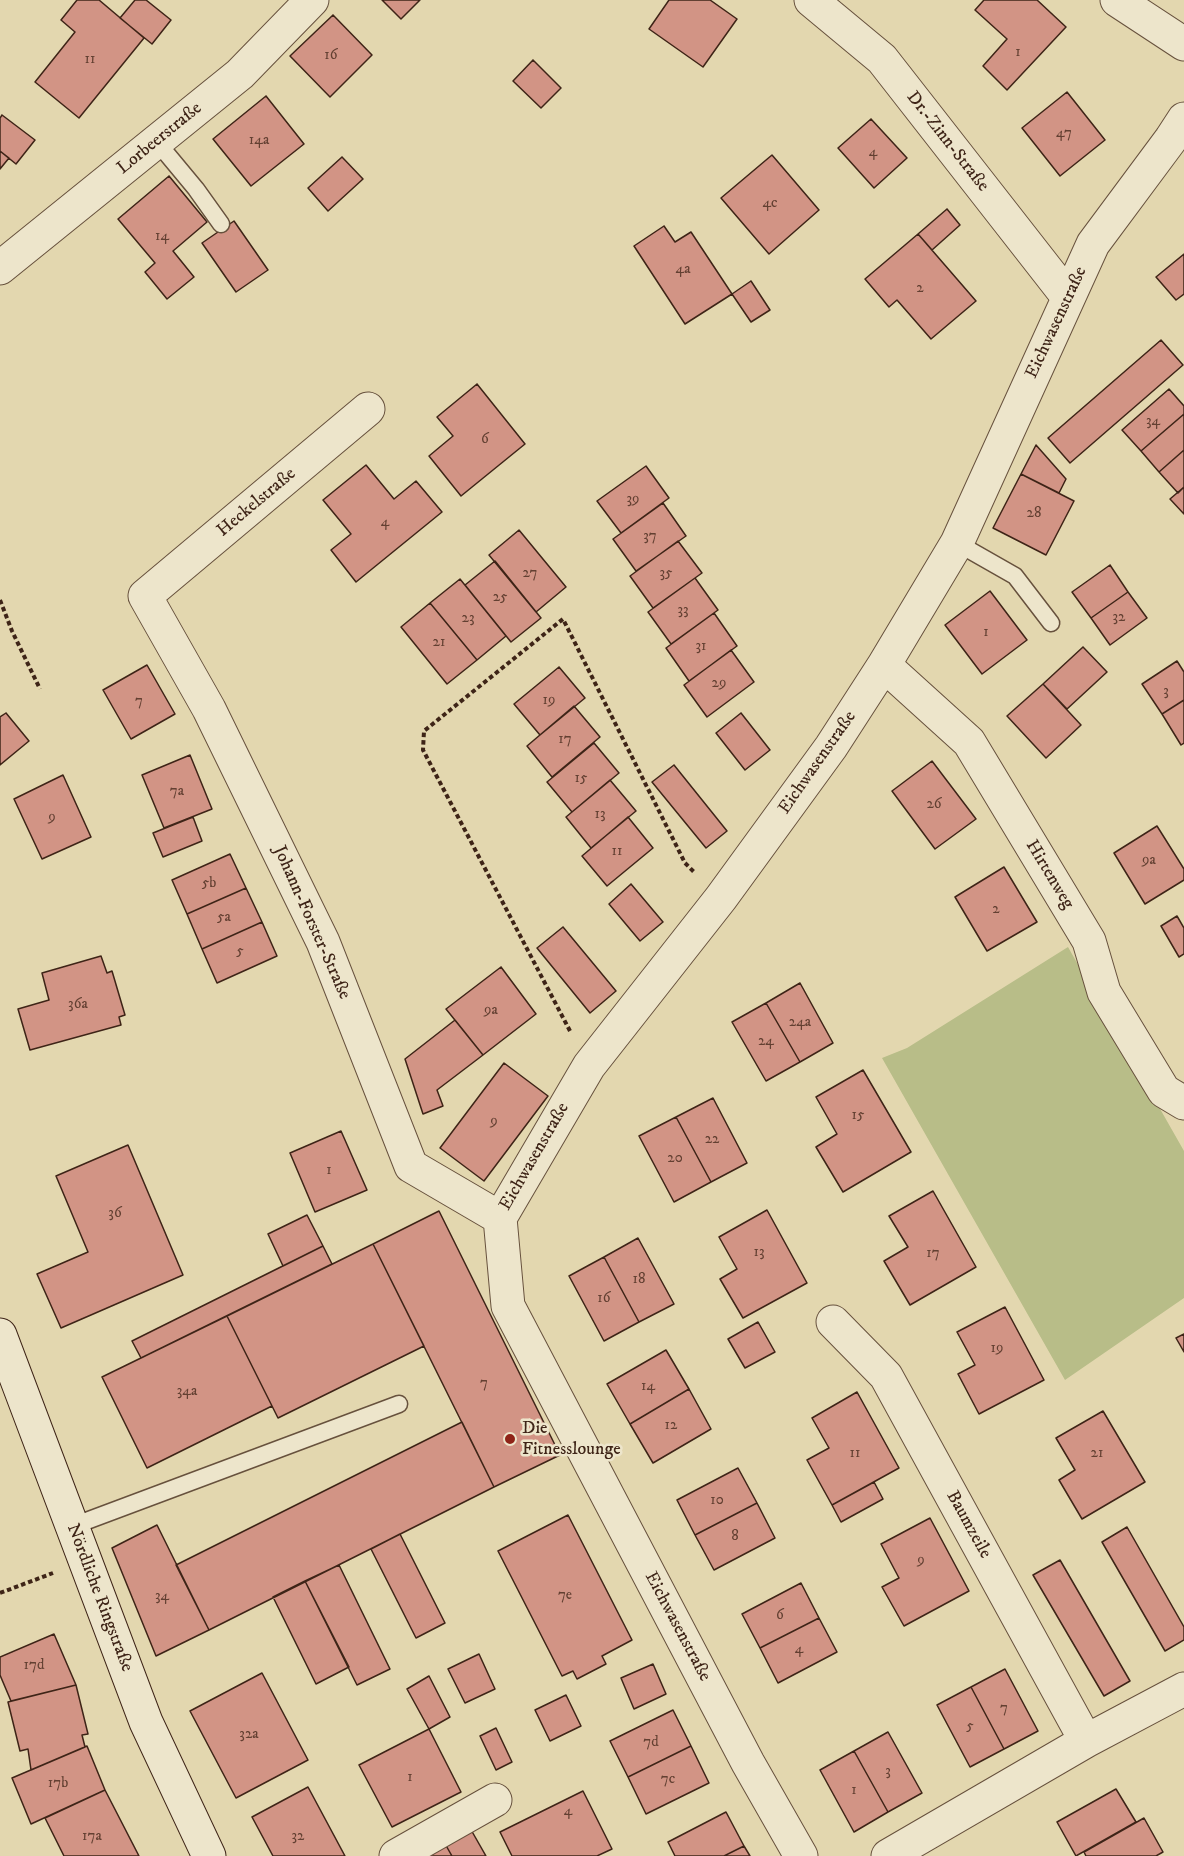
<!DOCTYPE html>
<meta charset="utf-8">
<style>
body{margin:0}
canvas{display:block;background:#e3d7af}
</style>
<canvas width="1184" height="1856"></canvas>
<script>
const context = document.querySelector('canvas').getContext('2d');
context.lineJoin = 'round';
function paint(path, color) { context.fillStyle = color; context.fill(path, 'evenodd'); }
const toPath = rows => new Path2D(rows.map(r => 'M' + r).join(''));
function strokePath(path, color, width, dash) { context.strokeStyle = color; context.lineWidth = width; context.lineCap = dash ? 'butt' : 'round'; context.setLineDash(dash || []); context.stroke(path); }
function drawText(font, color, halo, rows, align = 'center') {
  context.font = font + ' "IM FELL DW Pica",serif'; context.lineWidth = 5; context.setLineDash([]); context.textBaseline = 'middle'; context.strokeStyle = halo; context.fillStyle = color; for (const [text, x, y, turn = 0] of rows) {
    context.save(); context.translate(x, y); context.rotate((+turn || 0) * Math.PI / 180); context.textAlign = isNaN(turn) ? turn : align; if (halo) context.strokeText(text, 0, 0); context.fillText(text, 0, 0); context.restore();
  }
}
paint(toPath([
 [1068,947,1184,1151,1184,1298,1065,1380,882,1058,907,1048]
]), '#b8bd88');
const building = toPath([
 [77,0,99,0,144,38,79,118,35,82,75,32,61,20,77,0],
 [135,0,146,0,171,20,152,44,120,18,135,0],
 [382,0,420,0,401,19,382,0],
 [669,0,710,0,737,19,703,67,649,29,669,0],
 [984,0,1037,0,1066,27,1007,90,983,66,1007,39,975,10,984,0],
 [333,15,372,55,330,97,290,56,333,15],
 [533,60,561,88,541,108,513,81,533,60],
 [1067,92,1105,140,1060,176,1022,128,1067,92],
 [266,96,304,144,251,186,213,139,266,96],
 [2,115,35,140,16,164,0,151,0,118,2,115],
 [871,119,907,158,874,188,838,148,871,119],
 [0,151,9,158,0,169,0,151],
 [772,155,819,210,769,254,721,198,772,155],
 [342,157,363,179,328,211,308,188,342,157],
 [169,176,207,222,173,251,194,277,167,299,145,272,155,263,118,219,169,176],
 [947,209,960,225,932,250,918,234,947,209],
 [234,221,268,270,236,292,202,243,234,221],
 [664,226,675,242,691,232,732,294,685,324,634,246,664,226],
 [918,234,976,301,931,339,897,300,889,307,865,279,918,234],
 [1184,254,1184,294,1176,300,1156,277,1184,254],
 [751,281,770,310,751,322,732,294,751,281],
 [1161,340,1183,365,1070,463,1048,438,1161,340],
 [477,384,525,444,461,496,429,456,453,436,437,417,477,384],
 [1169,389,1184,406,1184,414,1141,451,1122,430,1169,389],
 [1184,414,1184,450,1159,472,1141,451,1184,414],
 [1036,445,1066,479,1059,493,1021,474,1036,445],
 [1184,450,1184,487,1178,493,1159,472,1184,450],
 [366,465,394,499,416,481,442,512,356,582,331,550,351,534,323,500,366,465],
 [646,466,669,498,621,533,597,501,646,466],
 [1021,474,1074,501,1046,555,993,528,1021,474],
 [1184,487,1184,514,1170,499,1184,487],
 [663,503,686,536,636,571,613,539,663,503],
 [519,530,566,587,536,612,489,555,519,530],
 [678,541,702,573,653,608,630,576,678,541],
 [495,561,541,618,511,642,465,585,495,561],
 [1110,565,1128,592,1091,618,1072,592,1110,565],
 [695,578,718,610,671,644,648,612,695,578],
 [460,579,506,636,477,660,430,603,460,579],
 [990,591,1027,640,982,674,945,625,990,591],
 [1128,592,1147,618,1110,645,1091,618,1128,592],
 [430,603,477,660,447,684,401,627,430,603],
 [714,613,737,646,689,681,666,648,714,613],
 [1083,647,1107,672,1067,709,1043,684,1083,647],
 [731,650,754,682,707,717,684,685,731,650],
 [1177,661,1184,672,1184,700,1162,714,1142,684,1177,661],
 [147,665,175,714,131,739,103,690,147,665],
 [559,667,585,698,540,735,514,704,559,667],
 [1043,684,1081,725,1046,758,1007,716,1043,684],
 [1184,700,1184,743,1181,745,1162,714,1184,700],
 [574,706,600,737,552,777,527,746,574,706],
 [6,713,29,741,0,765,0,717,6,713],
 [741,713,770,750,745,770,716,733,741,713],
 [594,743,619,773,572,812,547,782,594,743],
 [190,755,212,809,164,828,142,775,190,755],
 [932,761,976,819,935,849,892,791,932,761],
 [674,765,727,831,706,848,652,782,674,765],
 [63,775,91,837,42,859,14,799,63,775],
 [610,780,636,811,591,848,566,817,610,780],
 [193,817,202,841,163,857,153,833,193,817],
 [628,817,653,848,607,886,582,856,628,817],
 [1157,826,1184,869,1184,880,1145,904,1114,853,1157,826],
 [230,854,246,888,187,914,172,880,230,854],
 [1004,867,1037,922,987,951,955,897,1004,867],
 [631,884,663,922,640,941,609,904,631,884],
 [246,888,262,922,202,949,187,914,246,888],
 [1177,916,1184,928,1184,954,1179,957,1161,926,1177,916],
 [262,922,277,956,217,983,202,949,262,922],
 [563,927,616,991,590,1013,537,948,563,927],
 [101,956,107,973,112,971,125,1015,119,1017,121,1025,30,1050,18,1009,49,1000,42,973,101,956],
 [501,967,536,1014,483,1055,446,1009,501,967],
 [800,983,833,1043,800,1062,766,1003,800,983],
 [766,1003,800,1062,766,1081,732,1022,766,1003],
 [455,1020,483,1055,437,1090,443,1106,423,1114,405,1059,455,1020],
 [504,1063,548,1096,484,1181,440,1148,504,1063],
 [863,1070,911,1152,843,1192,816,1147,837,1134,816,1097,863,1070],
 [713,1098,747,1163,711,1182,676,1117,713,1098],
 [676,1117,711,1182,674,1202,639,1136,676,1117],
 [341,1131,367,1190,315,1212,290,1153,341,1131],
 [128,1145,183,1275,61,1328,37,1274,88,1252,56,1176,128,1145],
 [933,1191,976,1267,910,1305,884,1261,908,1247,889,1216,933,1191],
 [767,1210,807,1283,743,1318,720,1279,737,1269,719,1237,767,1210],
 [439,1211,560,1455,494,1487,373,1244,439,1211],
 [307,1215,323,1246,283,1266,268,1234,307,1215],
 [638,1238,674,1304,639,1322,604,1257,638,1238],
 [373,1244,424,1346,278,1418,227,1316,373,1244],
 [323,1246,332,1264,141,1358,132,1341,323,1246],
 [604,1257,639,1322,604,1341,569,1276,604,1257],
 [1005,1307,1044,1380,979,1414,958,1374,975,1365,957,1332,1005,1307],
 [227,1316,272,1406,147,1468,102,1377,227,1316],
 [758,1322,775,1352,745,1368,728,1339,758,1322],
 [1184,1334,1184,1352,1176,1338,1184,1334],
 [666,1350,689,1389,630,1424,607,1384,666,1350],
 [689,1389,711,1429,653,1463,630,1424,689,1389],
 [857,1392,899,1468,832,1505,807,1460,829,1448,812,1418,857,1392],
 [1103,1411,1145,1482,1082,1519,1059,1480,1075,1470,1056,1438,1103,1411],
 [462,1422,494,1487,209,1630,176,1565,462,1422],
 [738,1468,757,1503,695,1535,677,1500,738,1468],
 [874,1482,883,1499,841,1522,832,1505,874,1482],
 [757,1503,775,1538,714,1570,695,1535,757,1503],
 [568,1515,632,1640,602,1656,606,1664,577,1679,573,1671,562,1676,498,1551,568,1515],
 [930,1518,969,1591,904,1626,882,1587,899,1578,881,1544,930,1518],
 [157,1525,209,1630,156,1656,112,1548,157,1525],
 [1127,1527,1184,1627,1184,1640,1165,1651,1102,1542,1127,1527],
 [400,1534,445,1623,416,1638,371,1549,400,1534],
 [1060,1560,1130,1681,1104,1696,1033,1575,1060,1560],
 [339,1565,390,1669,357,1685,305,1581,339,1565],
 [305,1581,349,1667,316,1684,273,1597,305,1581],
 [801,1583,819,1618,760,1648,742,1614,801,1583],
 [819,1618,837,1652,778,1683,760,1648,819,1618],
 [54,1634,76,1685,11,1701,0,1675,0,1657,54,1634],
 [479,1654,495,1689,465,1703,448,1669,479,1654],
 [653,1664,666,1694,634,1709,621,1678,653,1664],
 [1005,1669,1038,1731,1004,1749,971,1687,1005,1669],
 [262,1673,308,1760,236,1798,190,1711,262,1673],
 [429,1676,450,1717,429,1729,407,1689,429,1676],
 [76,1685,88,1734,82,1735,85,1747,31,1770,28,1749,20,1751,8,1702,76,1685],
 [971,1687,1004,1749,970,1767,937,1705,971,1687],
 [566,1695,581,1726,550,1741,535,1710,566,1695],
 [673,1710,691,1746,628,1777,610,1741,673,1710],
 [496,1728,512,1762,496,1770,480,1736,496,1728],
 [429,1729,461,1792,392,1827,359,1765,429,1729],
 [888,1732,922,1793,888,1812,854,1751,888,1732],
 [87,1746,105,1790,31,1824,12,1778,87,1746],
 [691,1746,709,1783,646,1814,628,1777,691,1746],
 [854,1751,888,1812,854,1832,820,1770,854,1751],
 [308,1787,345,1856,273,1856,252,1817,308,1787],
 [1116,1789,1136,1822,1076,1856,1057,1822,1116,1789],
 [105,1790,139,1856,64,1856,45,1818,105,1790],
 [583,1791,612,1849,597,1856,512,1856,500,1832,583,1791],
 [726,1812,744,1846,724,1856,675,1856,668,1842,726,1812],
 [1144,1818,1163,1852,1156,1856,1086,1856,1084,1852,1144,1818],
 [470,1828,486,1856,452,1856,444,1842,470,1828],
 [444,1842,452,1856,419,1856,444,1842],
 [744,1846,750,1856,724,1856,744,1846]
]);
paint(building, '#d29485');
strokePath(building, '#3e2417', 1.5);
const lane = toPath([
 [157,142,196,189,221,224],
 [957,543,1015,576,1051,623],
 [73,1526,399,1404]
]);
const street = toPath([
 [811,0,882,59,1068,297],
 [1117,0,1184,44],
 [0,268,240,74,312,0],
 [368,409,145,596,209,709,323,942,411,1166,500,1218],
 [884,665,969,742,1089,941,1104,992,1164,1091,1184,1103],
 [833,1322,886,1376,1086,1741],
 [396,1856,495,1800],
 [801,1856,748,1763,508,1306,500,1218,589,1066,721,898,831,747,884,665,957,543,1093,244,1171,139,1184,119],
 [888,1856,1086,1741,1184,1689]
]);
const secondary = toPath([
 [0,1335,146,1722,209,1856]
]);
strokePath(lane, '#67513d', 19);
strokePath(street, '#67513d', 35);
strokePath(secondary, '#3e2417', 35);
strokePath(toPath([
 [0,600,12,631,40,689],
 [570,1031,423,750,424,731,563,619,685,863,694,872],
 [0,1593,53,1573]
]), '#3e2417', 4, [4.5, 3]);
strokePath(lane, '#ede5cb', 16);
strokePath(street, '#ede5cb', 33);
strokePath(secondary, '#ede5cb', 33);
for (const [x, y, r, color] of [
 [510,1439,6,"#8f2418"]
]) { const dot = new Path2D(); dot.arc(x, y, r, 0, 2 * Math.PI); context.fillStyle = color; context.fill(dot); strokePath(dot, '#ede5cb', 2); }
drawText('15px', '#634032', null, [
 ["1",1018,53],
 ["16",331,56],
 ["11",90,60],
 ["47",1064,134],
 ["14a",259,141],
 ["4",873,153],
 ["4c",770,204],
 ["14",162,237],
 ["4a",683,270],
 ["2",920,289],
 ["34",1153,422],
 ["6",485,440],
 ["39",633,500],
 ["28",1034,514],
 ["4",385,523],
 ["37",650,537],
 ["27",530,574],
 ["35",666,574],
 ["25",500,598],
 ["33",683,611],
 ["32",1119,618],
 ["23",468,619],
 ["1",986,633],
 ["21",439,643],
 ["31",701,647],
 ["29",719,684],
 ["3",1166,692],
 ["19",549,701],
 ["7",139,702],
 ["17",565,740],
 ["15",581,779],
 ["7a",177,792],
 ["26",934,805],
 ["13",600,815],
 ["9",52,818],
 ["11",617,852],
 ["9a",1149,861],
 ["5b",209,884],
 ["2",996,910],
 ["5a",224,918],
 ["5",240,952],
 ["36a",78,1005],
 ["9a",491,1011],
 ["24a",800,1023],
 ["24",766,1042],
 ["15",858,1116],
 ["9",494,1122],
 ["22",712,1140],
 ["20",675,1159],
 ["1",329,1171],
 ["36",115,1214],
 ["13",759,1253],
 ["17",933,1254],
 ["18",639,1280],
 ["16",604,1299],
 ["19",997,1349],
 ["7",484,1384],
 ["14",648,1387],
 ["34a",187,1392],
 ["12",671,1426],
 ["11",855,1454],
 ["21",1097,1454],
 ["10",717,1501],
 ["8",735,1537],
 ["9",921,1561],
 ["7e",565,1596],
 ["34",162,1597],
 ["6",780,1616],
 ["4",799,1650],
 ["17d",34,1666],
 ["7",1004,1709],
 ["5",970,1727],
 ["32a",249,1735],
 ["7d",651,1743],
 ["3",888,1772],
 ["1",410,1778],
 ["7c",668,1780],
 ["17b",58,1784],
 ["1",854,1791],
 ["4",568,1812],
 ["17a",92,1837],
 ["32",298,1837]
]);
drawText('18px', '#3e2417', '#ede5cb', [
 ["Lorbeerstraße",160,139,-39],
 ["Dr.-Zinn-Straße",947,142,52],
 ["Eichwasenstraße",1057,323,-65],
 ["Heckelstraße",257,503,-40],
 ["Eichwasenstraße",818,763,-55],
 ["Hirtenweg",1049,875,59],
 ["Johann-Forster-Straße",311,923,66],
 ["Eichwasenstraße",535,1157,-60],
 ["Baumzeile",968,1525,61],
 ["Nördliche Ringstraße",99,1598,69],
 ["Eichwasenstraße",677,1627,62]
]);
drawText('18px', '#3e2417', '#ede5cb', [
 ["Die",522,1429],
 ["Fitnesslounge",522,1450]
], 'left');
</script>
